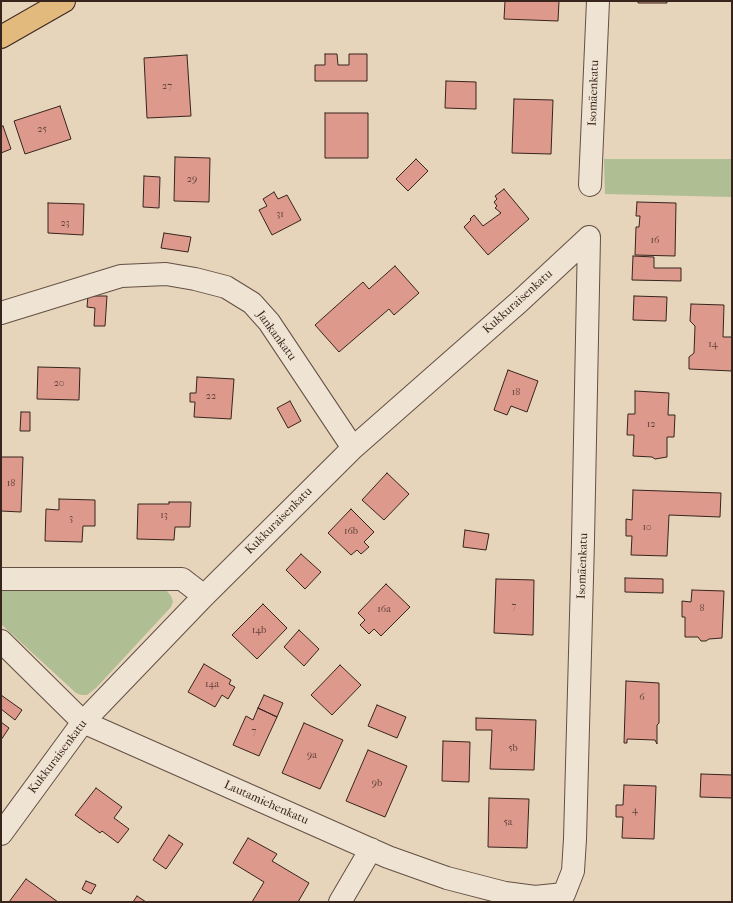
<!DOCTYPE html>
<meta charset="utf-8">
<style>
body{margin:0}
#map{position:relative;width:733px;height:903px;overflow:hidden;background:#e6d4bb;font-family:"IM FELL French Canon",serif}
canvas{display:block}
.frame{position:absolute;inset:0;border:2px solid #37241d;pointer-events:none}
</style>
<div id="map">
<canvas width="733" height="903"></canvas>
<div class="frame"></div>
</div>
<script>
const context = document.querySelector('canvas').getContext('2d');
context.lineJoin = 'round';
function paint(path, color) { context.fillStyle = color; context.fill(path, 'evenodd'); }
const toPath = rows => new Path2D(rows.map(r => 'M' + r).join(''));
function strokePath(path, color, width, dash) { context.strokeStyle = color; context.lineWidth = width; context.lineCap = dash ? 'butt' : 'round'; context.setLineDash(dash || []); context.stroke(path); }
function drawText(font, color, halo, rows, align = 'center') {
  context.font = font + ' "IM FELL French Canon",serif'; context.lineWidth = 4; context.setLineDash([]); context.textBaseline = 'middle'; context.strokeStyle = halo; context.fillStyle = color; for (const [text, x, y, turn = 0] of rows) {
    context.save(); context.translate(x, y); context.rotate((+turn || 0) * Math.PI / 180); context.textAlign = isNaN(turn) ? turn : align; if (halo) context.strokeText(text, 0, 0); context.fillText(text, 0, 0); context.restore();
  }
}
paint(toPath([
 [604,159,732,159,732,197,605,194],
 [1,587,159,588,167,591,171,596,173,602,171,607,96,688,87,695,81,695,76,693,1,624]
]), '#b0be94');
const building = toPath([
 [505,1,559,1,558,21,504,19,505,1],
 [638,1,667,1,667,3,638,3,638,1],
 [325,54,337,54,338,65,349,65,349,54,367,54,367,81,315,81,315,65,325,65,325,54],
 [187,55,191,116,147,118,144,58,187,55],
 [446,81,476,82,476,109,445,108,446,81],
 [514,99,553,100,551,154,512,153,514,99],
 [60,106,71,139,25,154,14,121,60,106],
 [325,113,368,113,368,158,325,158,325,113],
 [3,126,11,149,1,153,1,127,3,126],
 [175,157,210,158,209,202,174,201,175,157],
 [416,159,428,171,408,191,396,179,416,159],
 [144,176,160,177,159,208,143,207,144,176],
 [504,189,529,219,488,255,464,227,471,220,470,219,474,215,483,226,501,213,495,208,497,206,494,202,497,199,495,196,504,189],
 [274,192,278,199,287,195,301,220,272,235,259,210,267,206,263,199,274,192],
 [637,202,676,203,675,256,635,255,636,227,639,227,640,216,636,216,637,202],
 [48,203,84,204,83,235,48,233,48,203],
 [164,233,191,237,188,252,161,248,164,233],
 [633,256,654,257,654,268,681,268,681,281,632,280,633,256],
 [395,266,419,293,394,315,389,309,339,352,315,325,363,282,369,289,395,266],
 [88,296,107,296,105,326,94,326,95,308,87,307,88,296],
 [634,296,667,297,666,321,633,320,634,296],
 [691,304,724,305,723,337,732,337,732,371,689,369,689,357,694,353,695,326,690,321,691,304],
 [38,367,80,368,79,400,37,399,38,367],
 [508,370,538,381,527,412,511,406,507,415,494,410,508,370],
 [197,377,234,379,231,419,194,417,195,402,190,402,190,393,196,393,197,377],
 [635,391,669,393,668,415,675,415,674,437,667,437,667,457,655,459,652,457,633,456,634,435,627,435,628,414,635,414,635,391],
 [290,401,301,421,288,428,277,408,290,401],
 [21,412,30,412,30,431,20,431,21,412],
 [1,457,23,457,21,512,1,511,1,457],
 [387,473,409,494,384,520,362,500,387,473],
 [633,490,721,493,720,517,669,515,667,556,631,555,632,536,626,536,626,519,632,520,633,490],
 [59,499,95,500,95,526,83,526,82,542,45,541,46,509,59,510,59,499],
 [169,502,191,502,190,527,175,527,174,540,137,539,138,504,169,504,169,502],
 [351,509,374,532,364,542,369,547,361,554,357,550,351,555,328,533,351,509],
 [465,530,489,534,486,550,463,547,465,530],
 [301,554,321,572,305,589,286,570,301,554],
 [625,578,663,579,663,593,625,592,625,578],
 [496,579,534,580,533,635,494,633,496,579],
 [386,584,410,607,381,636,374,629,369,634,360,625,365,620,358,613,386,584],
 [692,590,724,591,722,638,709,639,706,641,701,641,698,637,685,637,685,617,682,617,682,601,691,602,692,590],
 [263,604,287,628,257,659,232,635,263,604],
 [299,630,319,649,304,666,284,647,299,630],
 [204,664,231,680,229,684,235,687,228,699,222,695,215,707,188,692,204,664],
 [340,665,361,685,332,715,311,695,340,665],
 [626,681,659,683,659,723,657,725,657,744,655,740,627,739,627,743,624,743,626,681],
 [1,695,22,710,15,720,1,709,1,695],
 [264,695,283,703,277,717,258,708,264,695],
 [377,705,406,717,397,738,368,726,377,705],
 [258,708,277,717,259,756,233,745,246,716,253,720,258,708],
 [476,718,536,720,534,770,490,769,492,730,476,730,476,718],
 [1,722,9,728,1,740,1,722],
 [304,723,343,740,320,789,282,773,304,723],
 [443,741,470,742,469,782,442,781,443,741],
 [368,750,407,766,385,817,346,801,368,750],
 [701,774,732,775,732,798,700,797,701,774],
 [624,785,656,786,654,839,622,838,623,817,616,817,616,805,623,805,624,785],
 [96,788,122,807,114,818,129,829,118,843,102,831,100,833,75,815,96,788],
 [489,798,529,799,527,848,488,847,489,798],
 [169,835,183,844,166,869,153,860,169,835],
 [248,838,277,854,272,861,309,883,298,902,252,902,264,882,233,863,248,838],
 [26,879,58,902,9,902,26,879],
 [86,881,96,885,91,894,82,889,86,881],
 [137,896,146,902,133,902,137,896]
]);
paint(building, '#dd998c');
strokePath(building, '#37241d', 1);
const minor = toPath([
 [590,185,598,1],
 [1,313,121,276,166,274,195,279,226,287,252,303,269,322,353,448],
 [1,579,182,579,204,596],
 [1,641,83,722,388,857,447,878,505,893,535,897,564,894,573,871,575,839,583,541,589,237],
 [1,834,83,722,204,596,353,448,519,302,589,237],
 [340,902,371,849]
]);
const primary = toPath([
 [1,37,64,1]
]);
strokePath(minor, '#635044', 24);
strokePath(primary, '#37241d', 24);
strokePath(minor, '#efe3d3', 22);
strokePath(primary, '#e3ba7e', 22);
drawText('10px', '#604139', null, [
 ["27",167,87],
 ["25",42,130],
 ["29",192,180],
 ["31",280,215],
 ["23",65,224],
 ["16",655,241],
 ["14",713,345],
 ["20",59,384],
 ["18",516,393],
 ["22",211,397],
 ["12",651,425],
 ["18",11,484],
 ["13",164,516],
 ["3",71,519],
 ["10",647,528],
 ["16b",351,532],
 ["7",514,607],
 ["8",702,609],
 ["16a",384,610],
 ["14b",259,631],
 ["14a",212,685],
 ["6",642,698],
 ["7",254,732],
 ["5b",513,749],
 ["9a",312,756],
 ["9b",377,784],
 ["4",635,811],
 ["5a",508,823]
]);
drawText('12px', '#37241d', '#efe3d3', [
 ["Isomäenkatu",594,93,-88],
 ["Kukkuraisenkatu",518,302,-42],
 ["Jankankatu",276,336,54],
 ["Kukkuraisenkatu",279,521,-45],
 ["Isomäenkatu",583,566,-88],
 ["Kukkuraisenkatu",58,757,-53],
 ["Lautamiehenkatu",266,803,24]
]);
</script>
